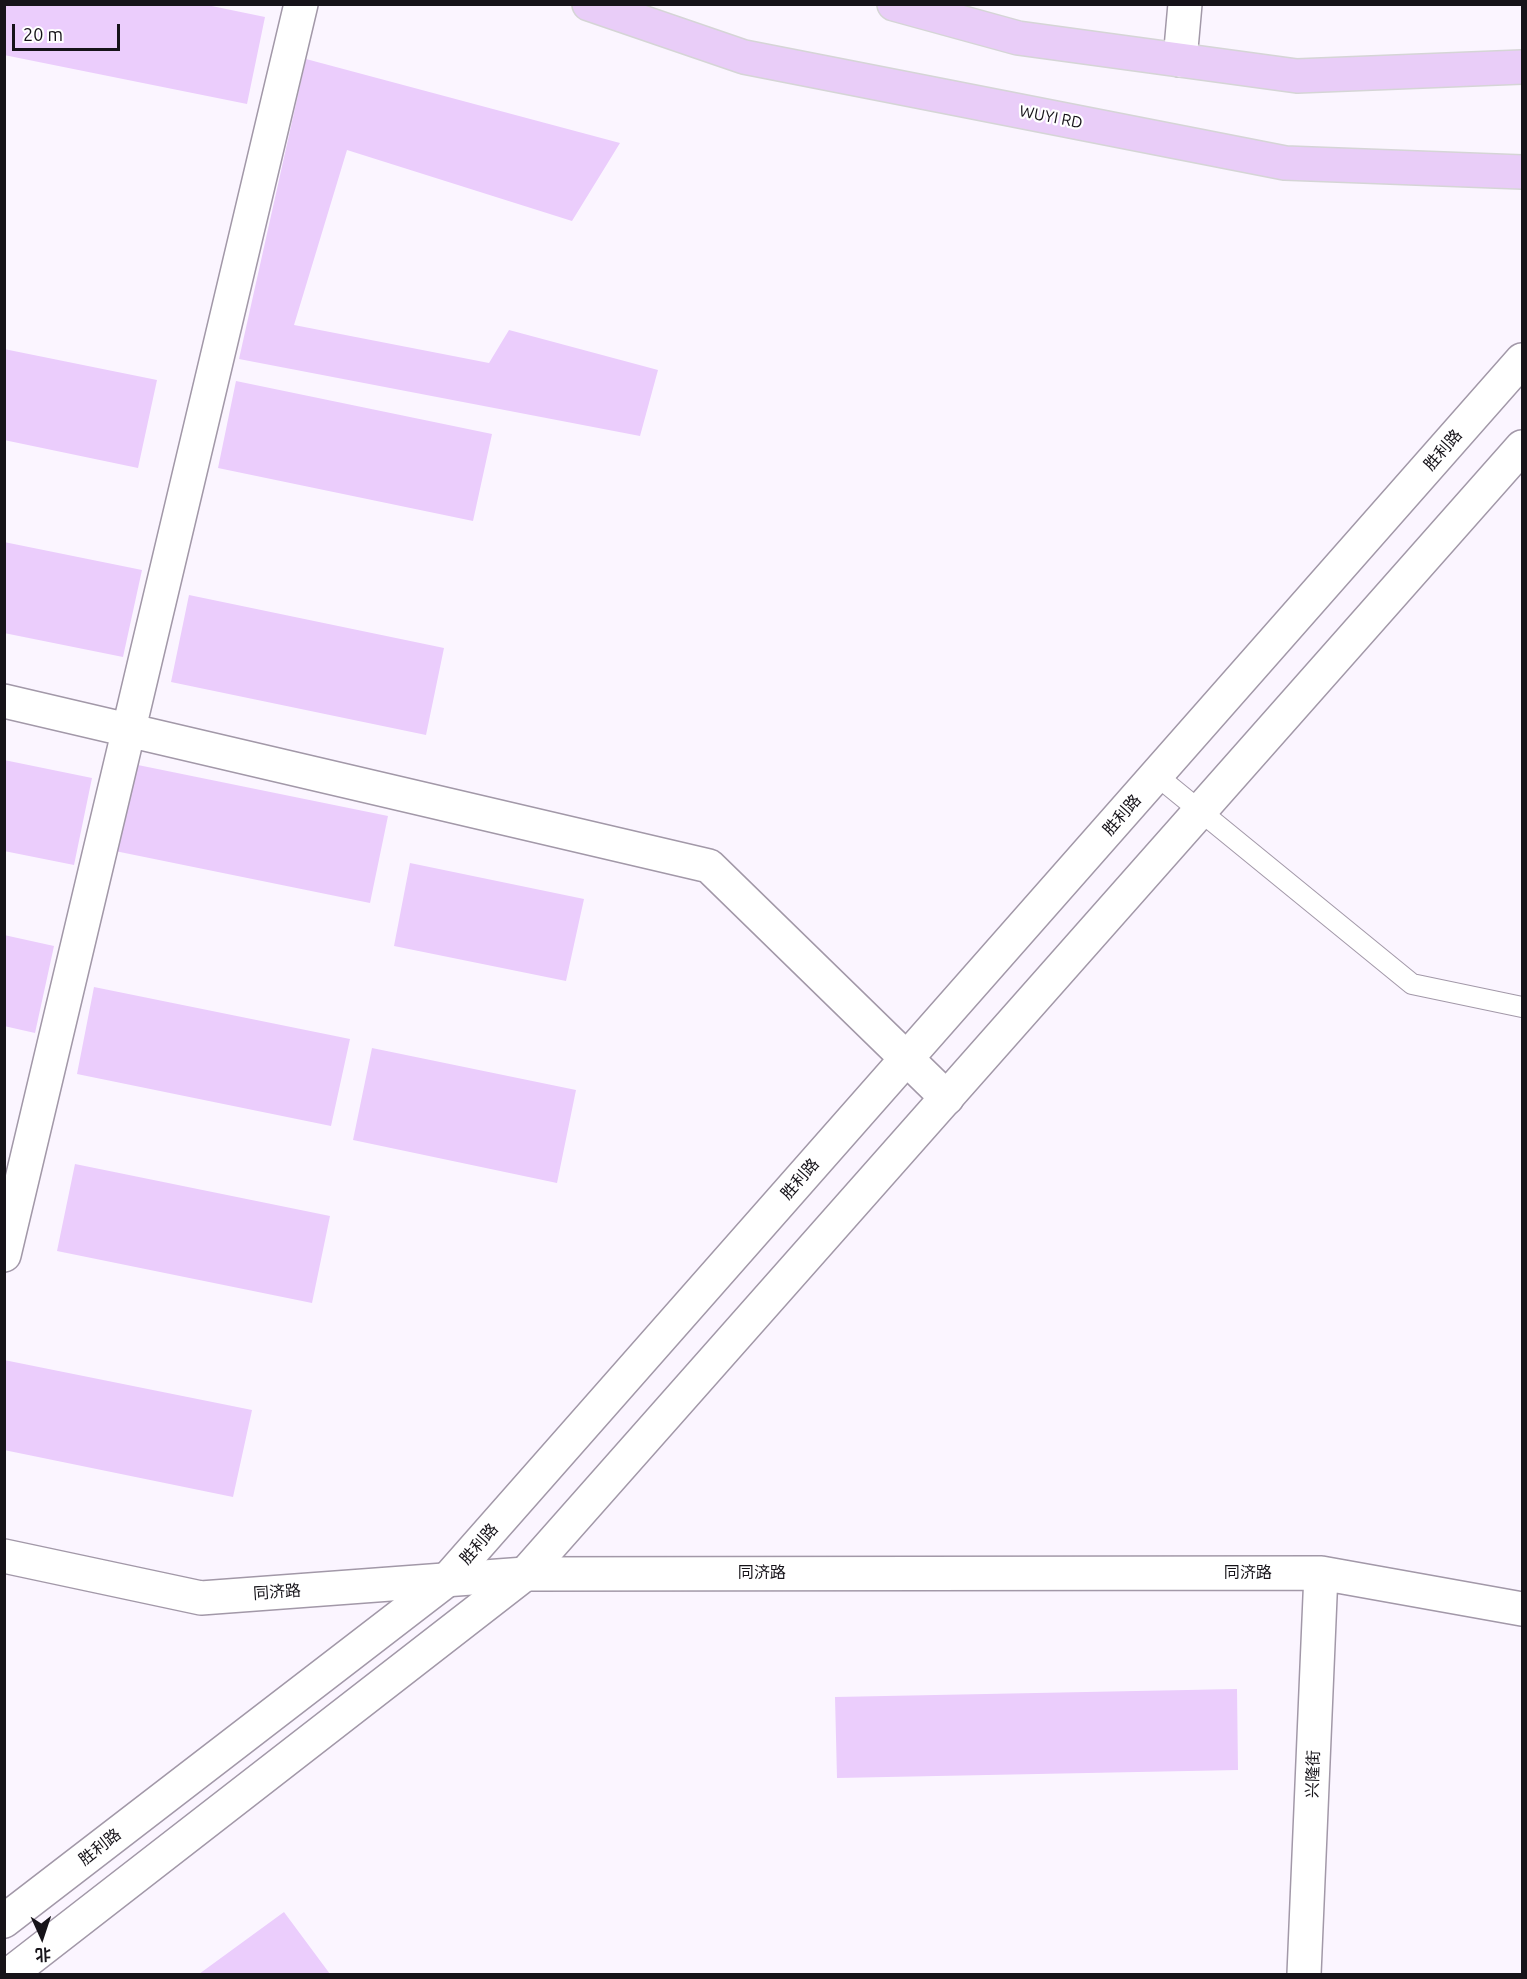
<!DOCTYPE html>
<meta charset="utf-8">
<style>
body{margin:0}
#map{position:relative;width:1527px;height:1979px;overflow:hidden;background:#fbf5ff;font-family:Ubuntu,"Noto Sans SC",sans-serif}
canvas{display:block}
.frame{position:absolute;inset:0;border:6px solid #161319;pointer-events:none}
.north{position:absolute;left:12px;top:1907px;width:60px;height:60px;-webkit-text-stroke:4px #fff;paint-order:stroke;rotate:177deg;font-size:16px;font-weight:700;line-height:24px;text-align:center;color:#161319}
.north::after{content:'';display:block;margin:auto;width:21px;height:27px;background:#161319;clip-path:polygon(50% 0,100% 100%,50% 72%,0 100%)}
.scale{position:absolute;left:12px;top:24px;width:108px;height:27px;box-sizing:border-box;border:3px solid #161319;border-top:0;padding-left:8px;font-size:18px;line-height:21px;white-space:nowrap;color:#161319;-webkit-text-stroke:4px #fff;paint-order:stroke}
</style>
<div id="map">
<canvas width="1527" height="1979"></canvas>
<div class="frame"></div>
<div class="north">北</div>
<div class="scale">20 m</div>
</div>
<script>
const context = document.querySelector('canvas').getContext('2d');
context.lineJoin = 'round';
function paint(path, color) { context.fillStyle = color; context.fill(path, 'evenodd'); }
const toPath = rows => new Path2D(rows.map(r => 'M' + r).join(''));
function strokePath(path, color, width, dash) { context.strokeStyle = color; context.lineWidth = width; context.lineCap = dash ? 'butt' : 'round'; context.setLineDash(dash || []); context.stroke(path); }
function drawText(font, color, halo, rows, align = 'center') {
  context.font = font + ' Ubuntu,"Noto Sans SC",sans-serif'; context.lineWidth = 4.5; context.setLineDash([]); context.textBaseline = 'middle'; context.strokeStyle = halo; context.fillStyle = color; for (const [text, x, y, turn = 0] of rows) {
    context.save(); context.translate(x, y); context.rotate((+turn || 0) * Math.PI / 180); context.textAlign = isNaN(turn) ? turn : align; if (halo) context.strokeText(text, 0, 0); context.fillText(text, 0, 0); context.restore();
  }
}
paint(toPath([
 [4,4,202,4,265,17,247,104,4,55],
 [306,59,620,143,572,221,347,150,294,325,489,363,509,330,658,370,640,436,239,359],
 [4,349,157,380,138,468,4,440],
 [236,381,492,434,473,521,218,468],
 [4,542,142,570,123,657,4,633],
 [189,595,444,648,426,735,171,682],
 [4,760,92,778,74,865,4,851],
 [133,764,388,816,370,903,115,851],
 [410,863,584,899,566,981,394,946],
 [4,935,54,946,35,1033,4,1026],
 [94,987,350,1039,331,1126,77,1074],
 [372,1048,576,1090,557,1183,353,1140],
 [75,1164,330,1216,312,1303,57,1251],
 [4,1360,252,1410,233,1497,4,1450],
 [1237,1689,1238,1770,837,1778,835,1697],
 [284,1912,330,1974,199,1974]
]), '#ebcdfc');
const service = toPath([
 [1156,775,1412,984,1522,1007]
]);
const minor = toPath([
 [1180,60,1185,4],
 [4,701,709,866,947,1098],
 [4,1255,301,4]
]);
const tertiary = toPath([
 [4,1556,201,1598,525,1574,1321,1573,1522,1609],
 [1304,1974,1321,1573]
]);
const secondary = toPath([
 [4,1921,447,1580,1522,360],
 [10,1974,525,1574,1522,447]
]);
const primary = toPath([
 [589,4,744,57,1285,163,1522,172],
 [894,4,1018,38,1297,76,1522,67]
]);
strokePath(service, '#a298a8', 22);
strokePath(minor, '#a298a8', 36);
strokePath(tertiary, '#a298a8', 36);
strokePath(secondary, '#a298a8', 36);
strokePath(primary, '#d5d5d6', 36);
strokePath(service, '#fff', 20);
strokePath(minor, '#fff', 33);
strokePath(tertiary, '#fff', 33);
strokePath(secondary, '#fff', 33);
strokePath(primary, '#e9cdf8', 33);
drawText('16px', '#161319', '#fff', [
 ["WUYI RD",1051,117,11],
 ["胜利路",1443,450,-49],
 ["胜利路",1122,815,-49],
 ["胜利路",800,1179,-49],
 ["胜利路",479,1544,-49],
 ["同济路",762,1573],
 ["同济路",1248,1573],
 ["同济路",277,1592,-4],
 ["兴隆街",1313,1774,-88],
 ["胜利路",100,1847,-38]
]);
</script>
